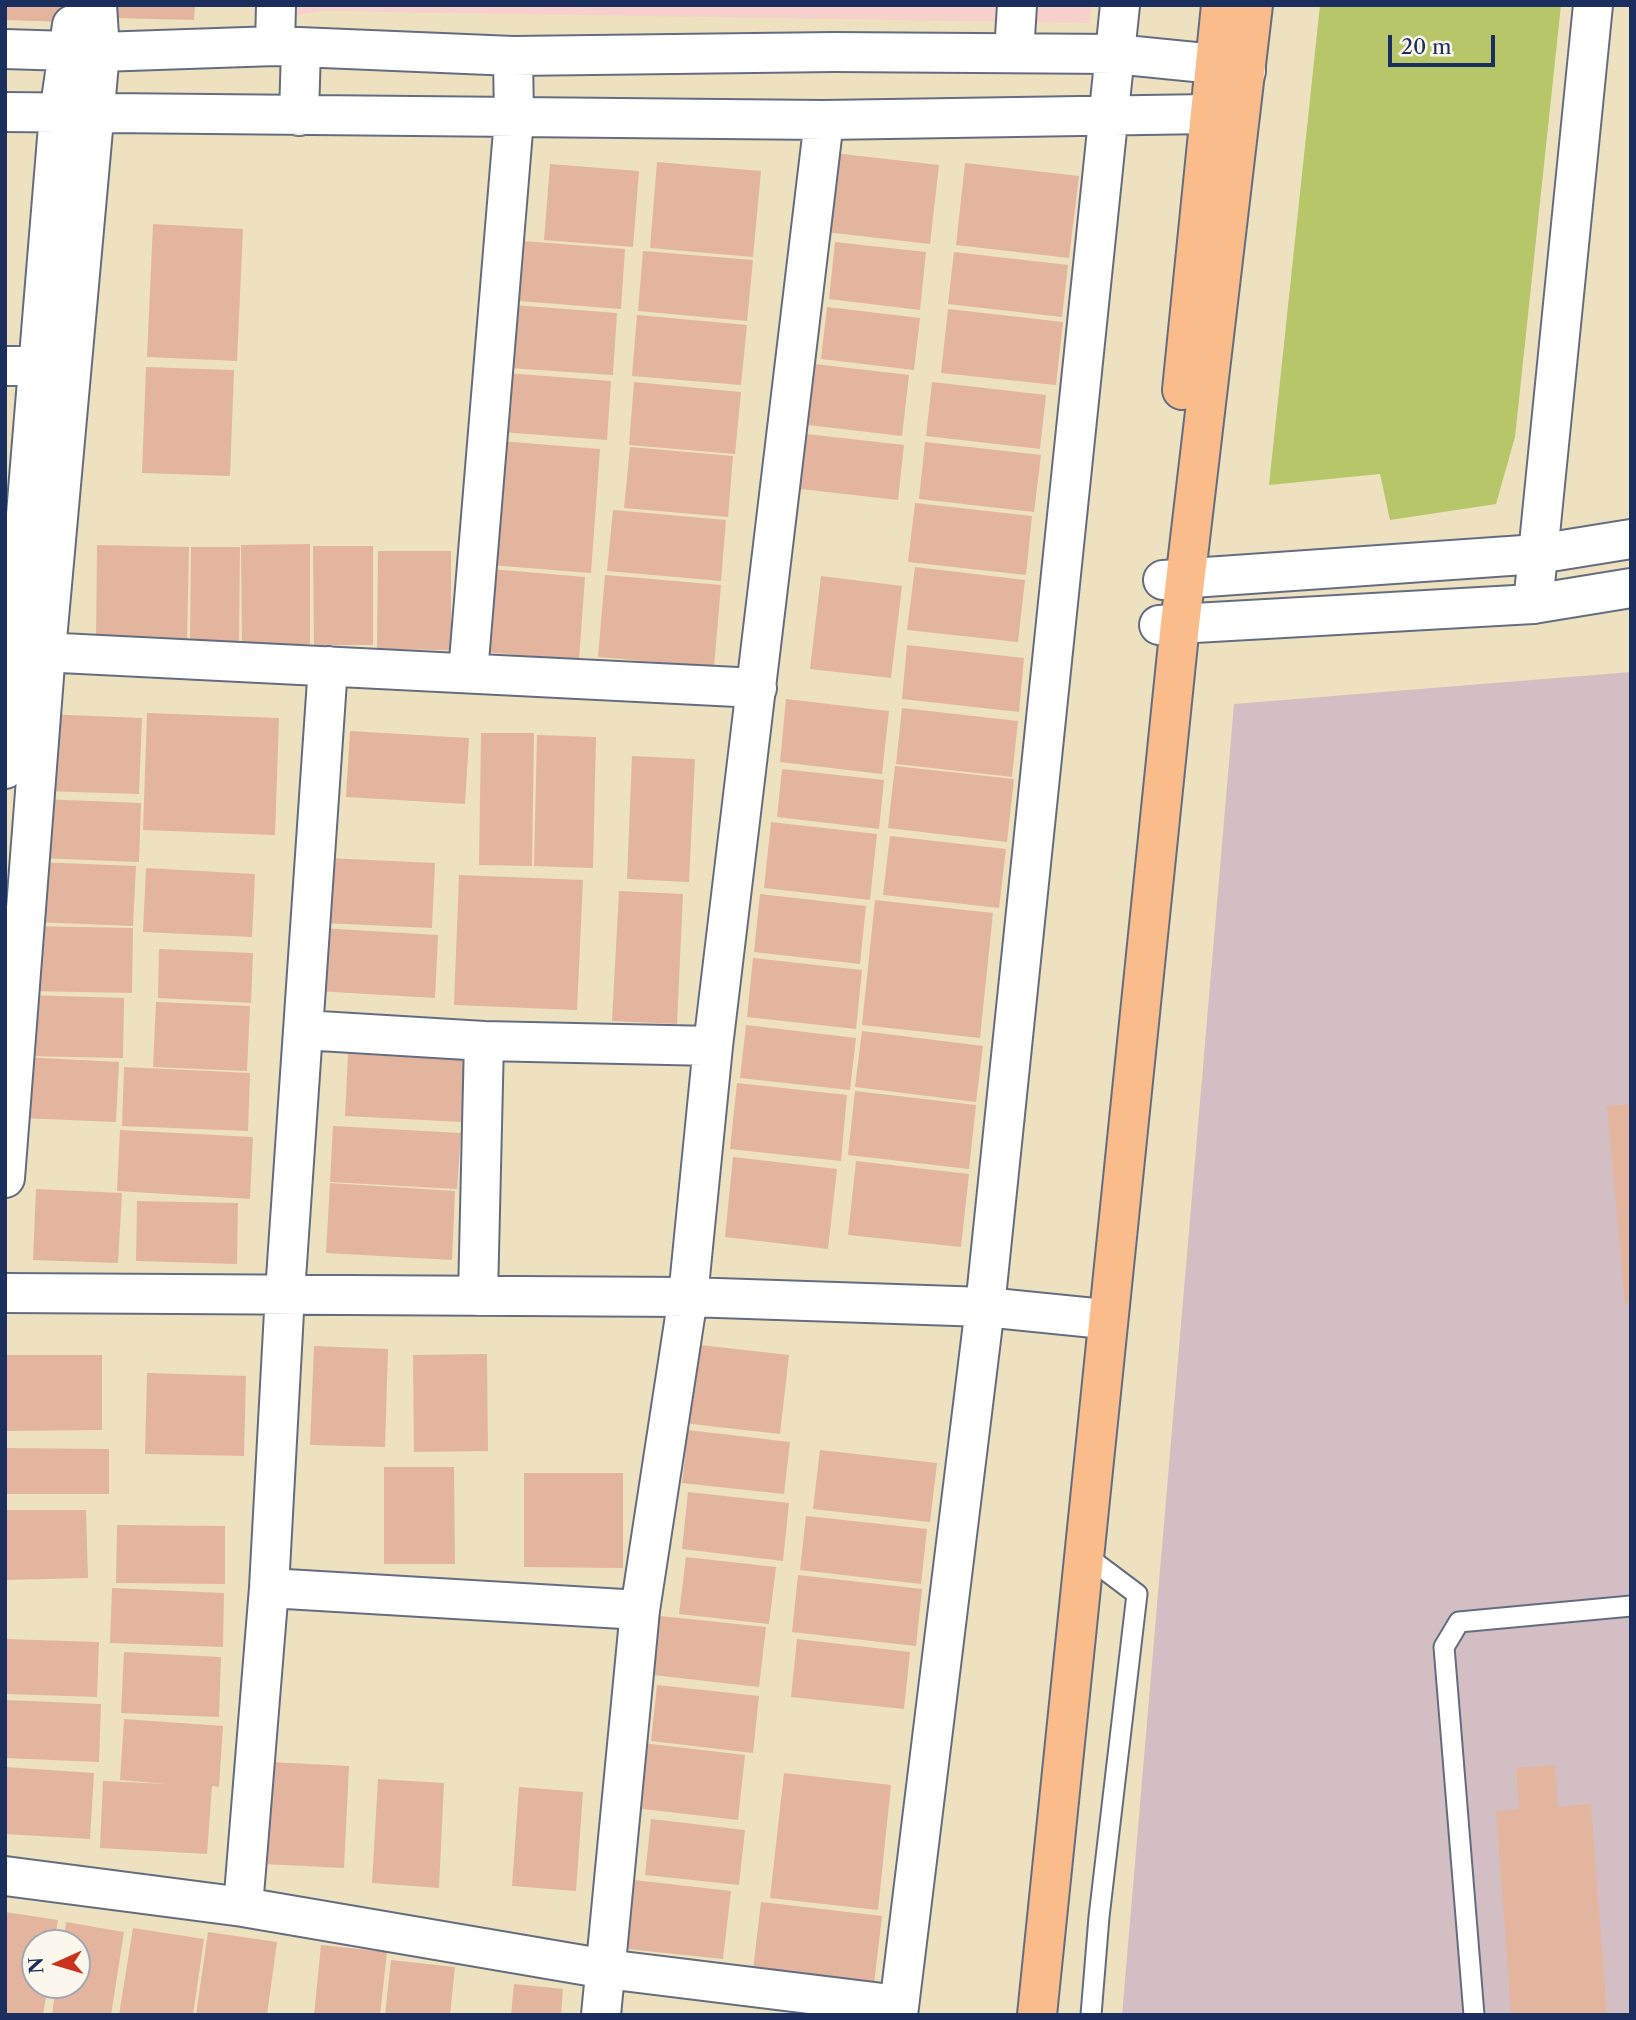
<!DOCTYPE html>
<style>
body{margin:0}
#map{position:relative;width:1636px;height:2020px;overflow:hidden;background:#ede1c0;font-family:"Libre Caslon Text",serif}
canvas{display:block}
.frame{position:absolute;inset:0;border:7px solid #1b2f5e;pointer-events:none}
.north{position:absolute;left:21px;top:1929px;width:70px;height:70px;box-sizing:border-box;background:#fbf7ec;border:2px solid #a1a7b3;border-radius:50%;rotate:266deg;font-size:19px;font-weight:700;line-height:28px;text-align:center;color:#1b2f5e}
.north::after{content:'';display:block;margin:auto;width:24px;height:32px;background:#c8321e;clip-path:polygon(50% 0,100% 100%,50% 72%,0 100%)}
.scale{position:absolute;left:1388px;top:35px;width:107px;height:32px;box-sizing:border-box;border:4px solid #1b2f5e;border-top:0;padding-left:9px;font-size:21px;line-height:24px;white-space:nowrap;color:#1b2f5e;-webkit-text-stroke:5px #fbf7ec;paint-order:stroke}
</style>
<div id="map">
<canvas width="1636" height="2020"></canvas>
<div class="frame"></div>
<div class="north">N</div>
<div class="scale">20 m</div>
</div>
<script>
const context = document.querySelector('canvas').getContext('2d');
context.lineJoin = 'round';
function paint(path, color) { context.fillStyle = color; context.fill(path, 'evenodd'); }
const toPath = rows => new Path2D(rows.map(r => 'M' + r).join(''));
function strokePath(path, color, width, dash) { context.strokeStyle = color; context.lineWidth = width; context.lineCap = dash ? 'butt' : 'round'; context.setLineDash(dash || []); context.stroke(path); }
paint(toPath([
 [284,5,1092,5,1089,23,324,11,283,17]
]), '#f7d0cc');
paint(toPath([
 [1631,672,1631,2015,1122,2015,1234,704]
]), '#d2bec3');
paint(toPath([
 [1320,5,1561,5,1515,437,1496,504,1390,520,1380,474,1269,485]
]), '#b6c669');
paint(toPath([
 [5,5,66,5,66,22,5,20],
 [110,5,195,5,194,20,110,18],
 [834,153,939,165,930,244,826,232],
 [657,162,761,171,753,257,650,248],
 [965,163,1079,176,1069,258,956,245],
 [550,164,639,171,633,247,544,240],
 [153,224,243,229,237,361,147,357],
 [523,241,625,249,621,309,519,301],
 [835,242,926,252,920,310,829,299],
 [643,251,753,260,747,321,638,311],
 [954,252,1068,265,1062,317,948,304],
 [513,305,617,313,613,375,509,368],
 [827,307,920,318,914,370,821,359],
 [948,309,1063,322,1056,385,941,373],
 [637,315,747,325,741,385,632,376],
 [815,364,909,375,902,436,808,425],
 [146,367,234,370,230,476,142,473],
 [506,373,611,381,607,440,501,432],
 [634,382,741,392,735,454,629,445],
 [932,382,1046,395,1040,449,926,436],
 [806,434,904,445,898,500,800,489],
 [500,441,600,449,591,573,490,565],
 [925,442,1041,455,1034,512,919,499],
 [630,447,733,456,728,517,624,508],
 [915,503,1032,516,1026,575,908,562],
 [613,510,726,520,721,581,607,571],
 [310,544,310,644,242,644,241,545],
 [97,545,189,547,187,642,96,640],
 [313,546,373,546,373,645,314,645],
 [191,547,240,547,239,644,190,644],
 [378,551,451,551,451,650,377,649],
 [915,567,1025,580,1018,642,907,630],
 [491,569,585,577,579,660,484,652],
 [605,575,721,585,714,667,598,657],
 [821,576,902,586,891,678,810,669],
 [907,645,1024,658,1019,712,902,699],
 [786,699,889,711,882,774,780,762],
 [902,708,1018,721,1012,777,896,764],
 [147,713,279,718,275,835,143,830],
 [44,714,142,718,139,794,42,791],
 [350,731,469,738,465,804,346,797],
 [481,733,534,733,532,866,479,865],
 [537,735,596,737,593,868,534,866],
 [632,756,695,759,689,882,627,879],
 [895,766,1014,779,1007,842,888,828],
 [782,769,884,780,879,829,777,817],
 [41,799,141,803,139,862,38,858],
 [771,822,877,834,870,900,764,888],
 [890,836,1006,849,999,908,883,895],
 [327,858,435,863,432,928,323,923],
 [36,862,136,866,133,926,33,922],
 [146,868,255,874,252,937,143,932],
 [459,875,583,880,577,1010,454,1005],
 [619,891,683,894,677,1024,612,1021],
 [760,894,866,906,860,964,754,952],
 [875,900,993,913,980,1038,862,1025],
 [27,926,133,928,132,993,26,991],
 [320,928,438,935,435,998,316,991],
 [159,949,253,953,251,1003,158,998],
 [753,958,862,970,856,1029,747,1017],
 [25,995,124,998,123,1058,24,1056],
 [156,1002,250,1006,247,1071,153,1067],
 [746,1025,856,1038,850,1090,740,1078],
 [862,1031,983,1046,976,1102,855,1087],
 [348,1054,465,1060,462,1122,345,1116],
 [23,1057,119,1062,116,1122,21,1118],
 [124,1067,250,1073,248,1131,122,1126],
 [737,1083,847,1095,841,1161,730,1149],
 [855,1091,976,1105,969,1169,848,1155],
 [1631,1104,1631,1303,1625,1304,1607,1106],
 [333,1126,461,1133,457,1189,330,1182],
 [120,1130,253,1137,250,1199,117,1191],
 [733,1157,837,1169,828,1249,725,1237],
 [856,1161,969,1174,961,1247,848,1235],
 [330,1183,455,1191,452,1260,326,1253],
 [36,1189,122,1193,118,1263,33,1260],
 [137,1201,238,1203,237,1264,136,1261],
 [691,1344,789,1355,780,1434,682,1423],
 [314,1346,388,1349,385,1447,310,1445],
 [487,1354,488,1451,414,1452,413,1355],
 [5,1355,102,1355,102,1430,5,1431],
 [147,1373,246,1376,244,1456,145,1454],
 [688,1430,790,1442,784,1494,682,1483],
 [7,1448,109,1449,109,1494,7,1494],
 [820,1450,937,1463,930,1522,813,1509],
 [384,1467,454,1467,455,1564,384,1564],
 [524,1473,623,1473,623,1568,524,1567],
 [688,1492,789,1503,783,1561,682,1549],
 [5,1510,86,1510,88,1578,5,1580],
 [806,1516,927,1529,921,1584,800,1570],
 [117,1525,225,1526,225,1584,116,1583],
 [686,1557,776,1567,769,1624,679,1614],
 [798,1575,922,1589,916,1646,792,1632],
 [112,1588,224,1593,223,1647,110,1643],
 [660,1616,766,1627,759,1687,653,1675],
 [5,1639,99,1642,97,1697,5,1694],
 [797,1639,910,1652,904,1709,791,1697],
 [124,1652,221,1657,219,1717,121,1713],
 [657,1685,759,1696,753,1753,651,1741],
 [5,1700,101,1704,99,1762,5,1758],
 [124,1719,223,1726,219,1787,212,1786,207,1854,100,1848,103,1781,168,1784,120,1780],
 [642,1743,745,1755,738,1820,635,1808],
 [269,1762,349,1766,344,1868,264,1864],
 [1555,1765,1558,1807,1591,1804,1607,2015,1511,2015,1496,1811,1519,1809,1516,1768],
 [5,1767,94,1773,90,1839,5,1834],
 [784,1773,891,1785,878,1910,770,1898],
 [378,1779,444,1783,439,1888,372,1883],
 [519,1787,583,1792,576,1891,512,1886],
 [651,1819,745,1830,739,1885,645,1875],
 [634,1880,731,1891,723,1959,627,1949],
 [761,1902,882,1916,874,1984,753,1970],
 [5,1912,58,1920,54,1943,35,1943,35,1985,48,1985,43,2015,5,2015],
 [66,1922,124,1932,111,2015,52,2015,56,1985,77,1985,77,1943,63,1943],
 [133,1928,204,1939,193,2015,119,2015],
 [208,1932,277,1942,267,2015,196,2015],
 [321,1945,387,1952,380,2015,314,2015],
 [391,1960,455,1967,450,2015,385,2015],
 [514,1984,563,1989,561,2015,511,2015]
]), '#e3b59f');
const service = toPath([
 [1085,1555,1137,1594,1099,1917,1091,2015],
 [1474,2015,1444,1647,1459,1622,1631,1606]
]);
const minor = toPath([
 [275,46,276,5],
 [5,49,100,52,275,46,513,56,834,52,1115,54,1215,64,1246,71],
 [1014,53,1017,5],
 [5,112,824,120,1209,114],
 [299,116,301,48],
 [5,366,40,366],
 [1533,604,1593,5],
 [21,651,757,688],
 [468,673,514,119,513,56],
 [5,769,59,114,72,25],
 [303,1030,484,1041],
 [5,1178,46,651,100,52,97,5],
 [5,1293,688,1297,985,1307,1094,1318],
 [478,1296,484,1041,713,1046],
 [269,1588,640,1610],
 [5,1876,243,1907,606,1969,899,2005],
 [243,1907,269,1588,285,1293,328,666],
 [601,2015,640,1610,688,1297,713,1046,824,120],
 [898,2015,985,1307,1120,5]
]);
const tertiary = toPath([
 [1163,580,1538,554,1631,539],
 [1159,625,1533,604,1631,588]
]);
const primary = toPath([
 [1182,390,1221,5],
 [1037,2015,1180,624,1253,5]
]);
strokePath(service, '#646d80', 23);
strokePath(minor, '#646d80', 42);
strokePath(tertiary, '#646d80', 42);
strokePath(primary, '#646d80', 42);
strokePath(service, '#fff', 19);
strokePath(minor, '#fff', 38);
strokePath(tertiary, '#fff', 38);
strokePath(primary, '#f9bc8a', 38);
</script>
